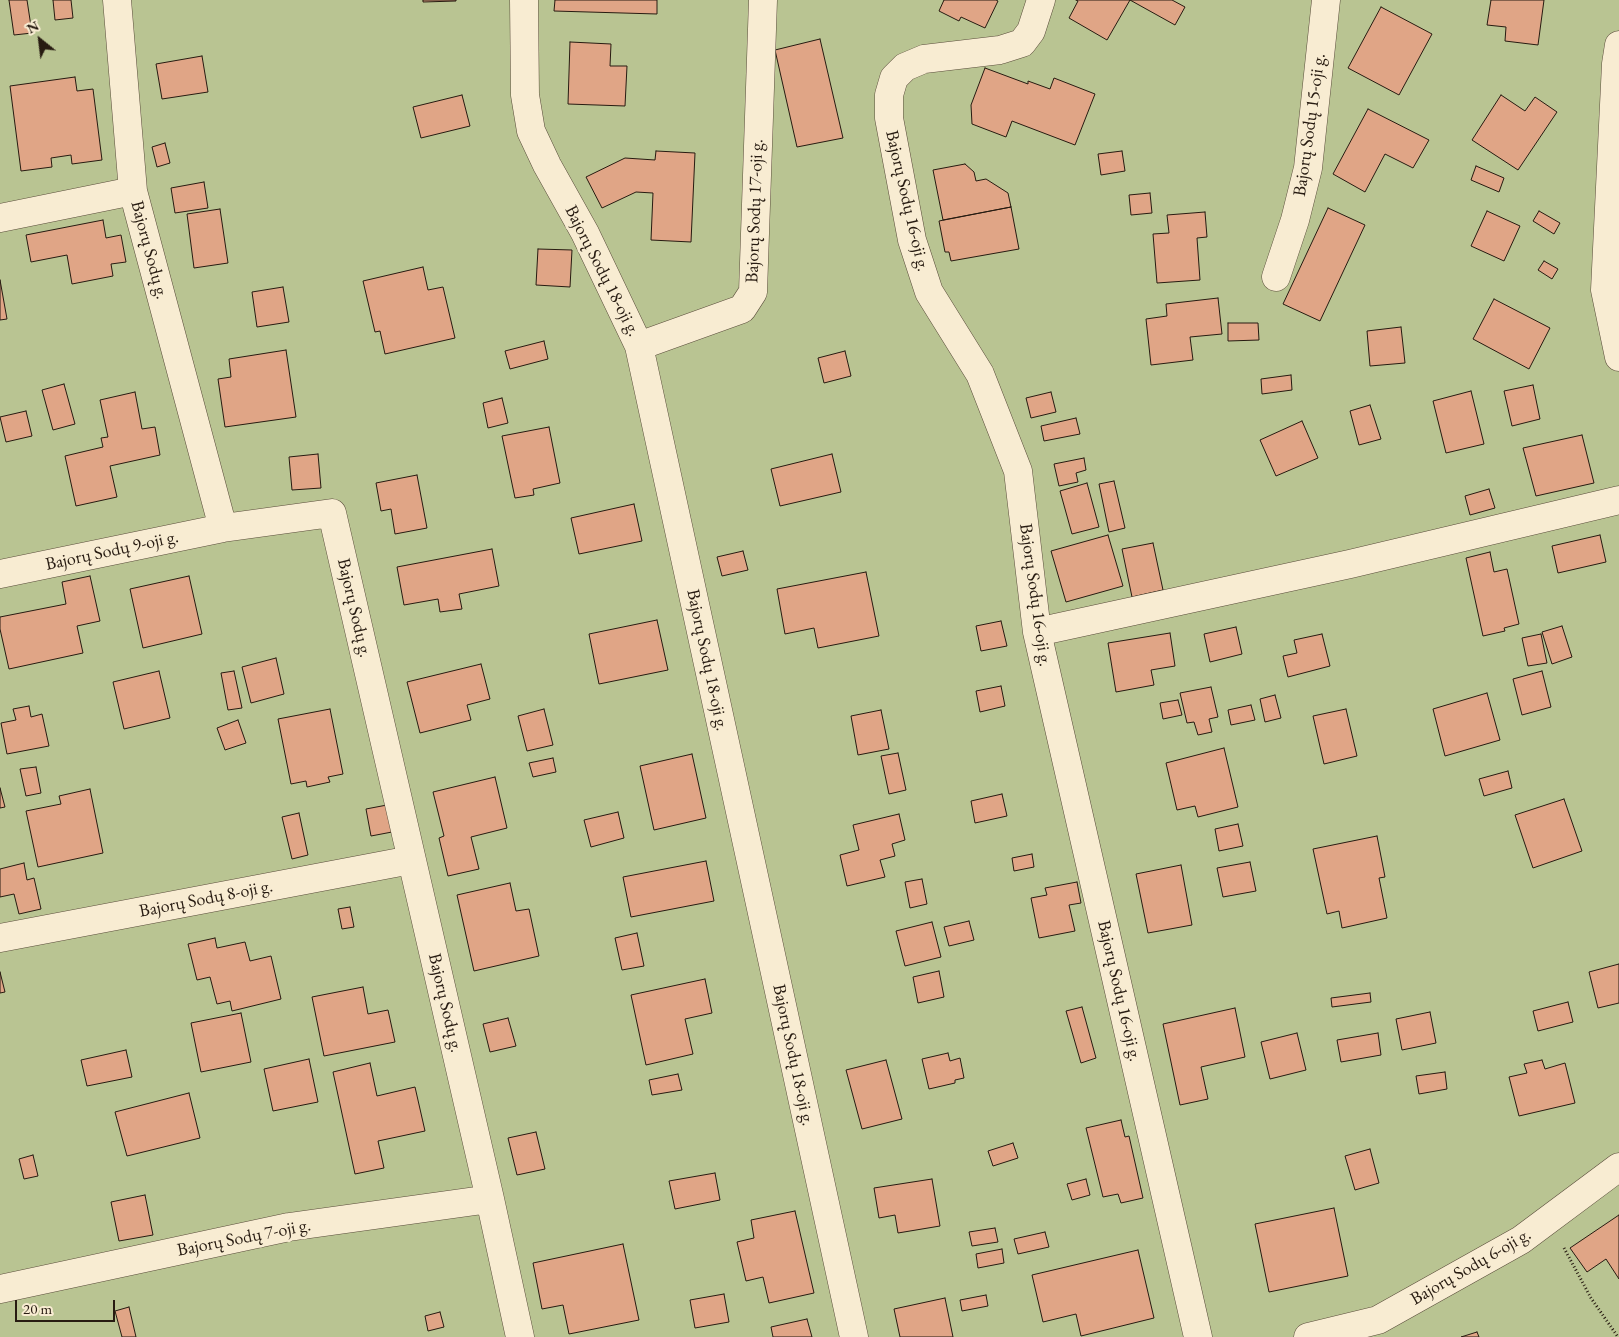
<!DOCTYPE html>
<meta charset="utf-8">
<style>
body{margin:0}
#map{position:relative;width:1619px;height:1337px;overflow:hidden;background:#f5e2ba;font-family:"EB Garamond",serif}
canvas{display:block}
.north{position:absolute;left:15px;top:15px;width:50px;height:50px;-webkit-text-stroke:4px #f8ecd2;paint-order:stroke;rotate:331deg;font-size:14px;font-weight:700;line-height:20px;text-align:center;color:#271b11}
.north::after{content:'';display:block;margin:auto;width:18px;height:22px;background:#271b11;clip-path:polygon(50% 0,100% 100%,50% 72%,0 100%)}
.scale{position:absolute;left:15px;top:1300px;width:100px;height:22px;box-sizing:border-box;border:2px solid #271b11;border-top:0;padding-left:6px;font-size:15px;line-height:18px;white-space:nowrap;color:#271b11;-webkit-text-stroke:4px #f8ecd2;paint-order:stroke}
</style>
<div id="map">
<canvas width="1619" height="1337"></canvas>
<div class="north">N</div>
<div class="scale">20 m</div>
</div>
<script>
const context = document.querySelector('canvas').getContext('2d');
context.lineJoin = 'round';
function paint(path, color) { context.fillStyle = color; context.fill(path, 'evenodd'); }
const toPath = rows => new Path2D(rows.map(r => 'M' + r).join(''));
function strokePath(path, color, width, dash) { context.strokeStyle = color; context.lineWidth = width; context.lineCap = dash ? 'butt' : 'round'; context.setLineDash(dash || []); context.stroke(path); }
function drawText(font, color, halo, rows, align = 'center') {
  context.font = font + ' "EB Garamond",serif'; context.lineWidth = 5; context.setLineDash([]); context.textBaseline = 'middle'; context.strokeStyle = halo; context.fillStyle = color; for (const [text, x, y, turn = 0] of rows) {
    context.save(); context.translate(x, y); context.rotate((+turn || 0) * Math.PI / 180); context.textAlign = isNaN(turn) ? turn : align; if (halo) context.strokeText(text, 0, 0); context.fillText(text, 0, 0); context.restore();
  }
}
paint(toPath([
 [0,0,1619,0,1619,1337,0,1337]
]), '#b9c492');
const building = toPath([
 [9,0,27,0,32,33,14,35,9,0],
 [53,0,71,0,73,18,55,20,53,0],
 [423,0,456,0,456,1,423,2,423,0],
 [555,0,657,0,657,14,554,11,555,0],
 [944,0,996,0,998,1,985,28,961,17,959,21,939,11,944,0],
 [1076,0,1130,0,1107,40,1069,18,1078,1,1076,0],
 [1130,0,1172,0,1185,7,1175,25,1130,0],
 [1491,0,1544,0,1538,45,1505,41,1506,27,1487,25,1491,0],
 [1381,7,1432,34,1399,95,1348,68,1381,7],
 [820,39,843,138,797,147,775,50,820,39],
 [570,42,611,44,610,66,627,66,625,106,568,104,570,42],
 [202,56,208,92,162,99,156,64,202,56],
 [985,68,1028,84,1028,81,1050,89,1054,78,1095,94,1075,145,1012,121,1006,137,972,124,971,105,985,68],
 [75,77,77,91,93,89,102,160,72,164,71,155,51,158,52,167,21,171,10,86,75,77],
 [462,95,470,126,421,138,413,107,462,95],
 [1501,95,1525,111,1535,97,1557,112,1518,170,1472,140,1501,95],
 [1368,109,1429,140,1413,168,1385,154,1365,192,1333,174,1368,109],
 [165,143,170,163,157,167,152,147,165,143],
 [656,151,695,153,691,242,651,240,653,193,636,192,602,208,586,177,625,158,655,160,656,151],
 [1122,151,1125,171,1101,175,1098,154,1122,151],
 [965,164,974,172,976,181,986,179,1008,193,1011,207,943,220,933,170,965,164],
 [1476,166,1504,178,1499,192,1471,180,1476,166],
 [204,182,208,208,175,213,171,188,204,182],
 [1150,193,1152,213,1131,215,1129,195,1150,193],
 [1011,207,1019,249,951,261,949,252,945,252,939,221,1011,207],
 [1328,208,1365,225,1320,321,1283,304,1328,208],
 [220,209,228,263,194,268,187,214,220,209],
 [1487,211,1520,226,1504,261,1471,246,1487,211],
 [1539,211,1560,223,1554,234,1533,221,1539,211],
 [1205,212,1207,237,1197,238,1200,280,1157,283,1153,234,1169,233,1167,215,1205,212],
 [103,220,106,238,121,235,126,262,111,264,113,276,72,284,67,255,31,262,26,235,103,220],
 [538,249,572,250,570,287,536,285,538,249],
 [1544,261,1558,269,1552,279,1538,270,1544,261],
 [423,267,428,290,443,287,455,338,385,354,380,331,375,332,363,281,423,267],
 [0,280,7,319,0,320,0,280],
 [283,287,289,322,257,327,252,292,283,287],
 [1218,298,1222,334,1190,337,1193,360,1151,365,1146,319,1167,316,1166,304,1218,298],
 [1494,299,1550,328,1529,369,1473,339,1494,299],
 [1228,323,1258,323,1259,340,1228,341,1228,323],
 [1401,327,1405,363,1370,366,1367,331,1401,327],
 [544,341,548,359,510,369,505,351,544,341],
 [286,350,296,417,225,427,218,379,231,377,229,359,286,350],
 [845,351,851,376,824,383,818,358,845,351],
 [1291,375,1292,390,1262,394,1261,379,1291,375],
 [64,384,75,424,53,430,42,390,64,384],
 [1533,385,1540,419,1512,426,1504,391,1533,385],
 [1471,391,1484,444,1446,453,1433,401,1471,391],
 [135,392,142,429,155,427,160,455,110,466,117,497,76,506,65,456,103,447,101,438,108,437,100,400,135,392],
 [1051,392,1056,412,1031,418,1026,398,1051,392],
 [502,398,508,423,488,428,483,403,502,398],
 [1370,405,1381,439,1359,445,1350,411,1370,405],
 [26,411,32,436,6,442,0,417,26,411],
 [1076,418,1080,434,1044,441,1041,426,1076,418],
 [1302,421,1318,458,1276,476,1260,440,1302,421],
 [549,427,560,483,533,489,534,495,515,498,502,436,549,427],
 [1582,435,1594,483,1536,496,1523,448,1582,435],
 [318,454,321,488,292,490,289,457,318,454],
 [832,454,841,492,780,506,771,469,832,454],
 [1084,458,1086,470,1076,473,1078,482,1059,486,1054,464,1084,458],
 [417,475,427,528,395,534,391,509,381,511,376,483,417,475],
 [1114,481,1125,528,1109,532,1099,484,1114,481],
 [1087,483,1099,527,1072,534,1060,491,1087,483],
 [1489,489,1495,508,1470,515,1465,496,1489,489],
 [634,504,642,541,579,554,571,518,634,504],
 [1108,535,1123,586,1066,602,1051,551,1108,535],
 [1600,535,1606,562,1558,573,1552,546,1600,535],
 [1153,543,1163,590,1132,597,1122,549,1153,543],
 [492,549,499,586,459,594,462,609,440,612,438,599,404,605,397,567,492,549],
 [743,551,748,570,722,576,717,557,743,551],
 [1490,552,1494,572,1507,569,1519,624,1504,628,1505,631,1483,636,1466,558,1490,552],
 [866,572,879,636,818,648,814,628,785,634,777,589,866,572],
 [90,576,100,621,77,626,83,653,9,669,0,629,0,617,66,604,62,582,90,576],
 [189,576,202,634,143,648,130,589,189,576],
 [657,620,668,670,599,684,589,634,657,620],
 [1001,621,1007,646,981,651,976,626,1001,621],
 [1562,626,1572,657,1552,664,1542,632,1562,626],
 [1236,627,1242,654,1210,662,1204,634,1236,627],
 [1170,633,1175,666,1151,670,1154,685,1116,692,1108,643,1170,633],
 [1322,634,1330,666,1288,677,1283,656,1297,653,1294,640,1322,634],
 [1541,634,1547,663,1528,666,1522,638,1541,634],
 [276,658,284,694,251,703,242,667,276,658],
 [481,664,490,699,467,705,471,720,420,733,407,682,481,664],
 [159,671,170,718,124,729,113,682,159,671],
 [234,671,242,708,228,710,221,673,234,671],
 [1542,671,1551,707,1522,715,1513,679,1542,671],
 [1001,686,1005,706,980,712,976,691,1001,686],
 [1211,687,1218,717,1209,719,1212,732,1198,735,1194,722,1187,723,1180,693,1211,687],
 [1487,693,1500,740,1445,756,1433,709,1487,693],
 [1275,695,1281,718,1265,722,1260,699,1275,695],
 [1178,700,1182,715,1163,719,1160,703,1178,700],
 [1251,705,1255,720,1231,725,1228,710,1251,705],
 [29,706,31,717,42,714,49,746,7,754,1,723,16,720,13,709,29,706],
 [330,709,343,774,328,777,330,782,307,787,306,781,291,784,278,719,330,709],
 [544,709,553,745,527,751,518,716,544,709],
 [1346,709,1357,756,1324,764,1313,716,1346,709],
 [881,710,889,749,858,755,851,716,881,710],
 [238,720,246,743,225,750,217,728,238,720],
 [1224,748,1238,807,1198,817,1195,806,1177,810,1166,763,1224,748],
 [898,753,906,790,889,794,881,756,898,753],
 [692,754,706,818,654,830,640,766,692,754],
 [553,758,556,772,533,777,529,763,553,758],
 [36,767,41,793,26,796,20,769,36,767],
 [1508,771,1512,788,1484,796,1479,779,1508,771],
 [495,777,507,828,471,837,479,869,448,876,439,838,444,836,433,792,495,777],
 [0,788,5,807,0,808,0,788],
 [90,789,103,853,38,867,26,811,61,804,59,796,90,789],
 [1002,794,1007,816,975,823,971,801,1002,794],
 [1564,799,1582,851,1533,868,1515,815,1564,799],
 [387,805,392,832,371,836,366,809,387,805],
 [618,812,624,838,591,847,584,820,618,812],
 [299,813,308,855,292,859,282,817,299,813],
 [899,814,905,840,892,844,895,856,880,860,885,877,847,886,840,855,859,850,853,825,899,814],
 [1238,824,1243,846,1219,851,1215,829,1238,824],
 [1377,836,1385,877,1379,878,1387,918,1342,928,1339,911,1327,914,1313,849,1377,836],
 [1032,854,1034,867,1014,871,1012,858,1032,854],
 [706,861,714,901,631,917,623,877,706,861],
 [1250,862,1256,891,1223,897,1217,868,1250,862],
 [24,863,27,880,34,878,41,909,19,914,14,894,0,897,0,869,24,863],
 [1181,865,1192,925,1148,933,1136,874,1181,865],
 [922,879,927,904,910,908,905,882,922,879],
 [1077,882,1081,903,1069,905,1075,931,1039,938,1031,898,1047,895,1045,888,1077,882],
 [510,883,516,911,529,909,539,956,474,971,457,895,510,883],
 [350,907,354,927,342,929,338,909,350,907],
 [969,921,974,940,949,946,944,927,969,921],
 [932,922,941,957,905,966,896,931,932,922],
 [637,933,644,966,622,970,615,938,637,933],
 [215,938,217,948,245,942,250,961,271,956,281,999,232,1011,230,1001,217,1004,210,977,197,980,188,944,215,938],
 [1619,964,1619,1003,1598,1008,1589,972,1619,964],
 [939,971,944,997,918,1003,913,977,939,971],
 [0,972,5,992,0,993,0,972],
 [705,979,712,1013,685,1019,693,1054,646,1065,631,995,705,979],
 [363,987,368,1014,388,1010,395,1042,324,1056,312,997,363,987],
 [1370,993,1371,1002,1332,1007,1331,998,1370,993],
 [1568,1002,1573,1022,1538,1031,1533,1011,1568,1002],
 [1082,1007,1096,1058,1081,1063,1066,1011,1082,1007],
 [1235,1008,1245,1057,1201,1067,1208,1099,1180,1105,1163,1024,1235,1008],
 [1430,1012,1436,1043,1402,1050,1396,1019,1430,1012],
 [241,1013,251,1062,201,1072,191,1023,241,1013],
 [508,1018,516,1046,490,1052,483,1024,508,1018],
 [1297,1033,1306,1070,1270,1079,1261,1042,1297,1033],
 [1378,1033,1381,1055,1341,1062,1337,1040,1378,1033],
 [126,1050,132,1077,87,1086,81,1060,126,1050],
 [948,1053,950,1061,960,1058,964,1078,955,1080,955,1083,929,1089,922,1059,948,1053],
 [309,1059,318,1102,273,1111,264,1069,309,1059],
 [886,1060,902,1119,862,1129,846,1070,886,1060],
 [1542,1060,1545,1069,1565,1063,1575,1103,1519,1116,1509,1077,1527,1073,1524,1064,1542,1060],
 [370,1063,377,1096,415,1087,425,1131,378,1141,384,1168,355,1174,333,1072,370,1063],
 [1445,1072,1447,1089,1419,1094,1416,1076,1445,1072],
 [678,1074,682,1090,652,1095,649,1080,678,1074],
 [189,1093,200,1138,127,1156,115,1112,189,1093],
 [1121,1120,1125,1137,1129,1136,1143,1198,1121,1203,1118,1194,1103,1197,1086,1128,1121,1120],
 [536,1132,545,1169,517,1175,508,1138,536,1132],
 [1013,1143,1018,1158,993,1166,988,1151,1013,1143],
 [1370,1149,1379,1183,1355,1190,1345,1156,1370,1149],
 [33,1155,38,1176,24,1179,19,1159,33,1155],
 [715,1173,720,1200,675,1209,669,1181,715,1173],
 [932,1179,940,1226,898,1233,895,1215,879,1218,874,1188,932,1179],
 [1086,1179,1090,1195,1072,1200,1067,1184,1086,1179],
 [145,1195,153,1235,119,1241,111,1202,145,1195],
 [1334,1208,1348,1276,1269,1292,1255,1224,1334,1208],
 [795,1211,814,1293,769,1303,763,1277,746,1281,737,1242,754,1238,751,1220,795,1211],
 [1619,1215,1619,1279,1606,1259,1587,1272,1570,1248,1619,1215],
 [995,1228,998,1242,972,1246,969,1232,995,1228],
 [1045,1232,1049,1247,1018,1254,1014,1239,1045,1232],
 [623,1244,639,1320,569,1334,563,1305,542,1309,533,1263,623,1244],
 [1002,1249,1004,1263,978,1268,976,1254,1002,1249],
 [1138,1250,1154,1318,1081,1336,1076,1314,1043,1322,1032,1275,1138,1250],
 [724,1294,729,1322,695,1328,690,1300,724,1294],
 [986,1295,988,1306,962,1311,960,1300,986,1295],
 [945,1298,953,1337,900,1337,894,1309,945,1298],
 [129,1307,136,1337,122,1337,115,1311,129,1307],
 [440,1312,444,1327,428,1331,425,1316,440,1312],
 [807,1319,812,1337,773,1337,771,1327,807,1319],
 [1477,1332,1479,1337,1461,1337,1477,1332]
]);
paint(building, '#e0a586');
strokePath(building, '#271b11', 1);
const minor = toPath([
 [117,0,133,191,223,528,332,513,490,1199,520,1337],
 [524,0,525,95,531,131,547,165,585,233,639,346,854,1337],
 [1041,0,1031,31,1022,43,1000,50,924,59,905,67,894,78,889,95,889,118,912,240,929,292,980,374,1018,471,1037,632,1198,1337],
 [1619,45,1616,64,1605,290,1619,357],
 [0,218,133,191],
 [1276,277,1295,220,1308,168,1326,0],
 [639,346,742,309,753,292,763,0],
 [0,574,223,528],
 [1037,632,1350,564,1619,500],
 [0,938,411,860],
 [0,1289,289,1227,490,1199],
 [1308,1337,1378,1320,1521,1240,1619,1167]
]);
strokePath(minor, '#5a4d3b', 29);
strokePath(toPath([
 [1564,1248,1591,1298,1618,1337]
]), '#271b11', 3, [1, 2.5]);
strokePath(minor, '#f8ecd2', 28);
drawText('18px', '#271b11', '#f8ecd2', [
 ["Bajorų Sodų 15-oji g.",1310,125,-82],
 ["Bajorų Sodų 16-oji g.",907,201,77],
 ["Bajorų Sodų 17-oji g.",755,211,-88],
 ["Bajorų Sodų g.",149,250,75],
 ["Bajorų Sodų 18-oji g.",602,271,63],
 ["Bajorų Sodų 9-oji g.",112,551,-12],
 ["Bajorų Sodų 16-oji g.",1035,595,82],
 ["Bajorų Sodų g.",354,608,77],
 ["Bajorų Sodų 18-oji g.",707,660,78],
 ["Bajorų Sodų 8-oji g.",206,899,-11],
 ["Bajorų Sodų 16-oji g.",1119,991,77],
 ["Bajorų Sodų g.",445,1003,77],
 ["Bajorų Sodų 18-oji g.",793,1055,78],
 ["Bajorų Sodų 7-oji g.",244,1238,-11],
 ["Bajorų Sodų 6-oji g.",1471,1267,-30]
]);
</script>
